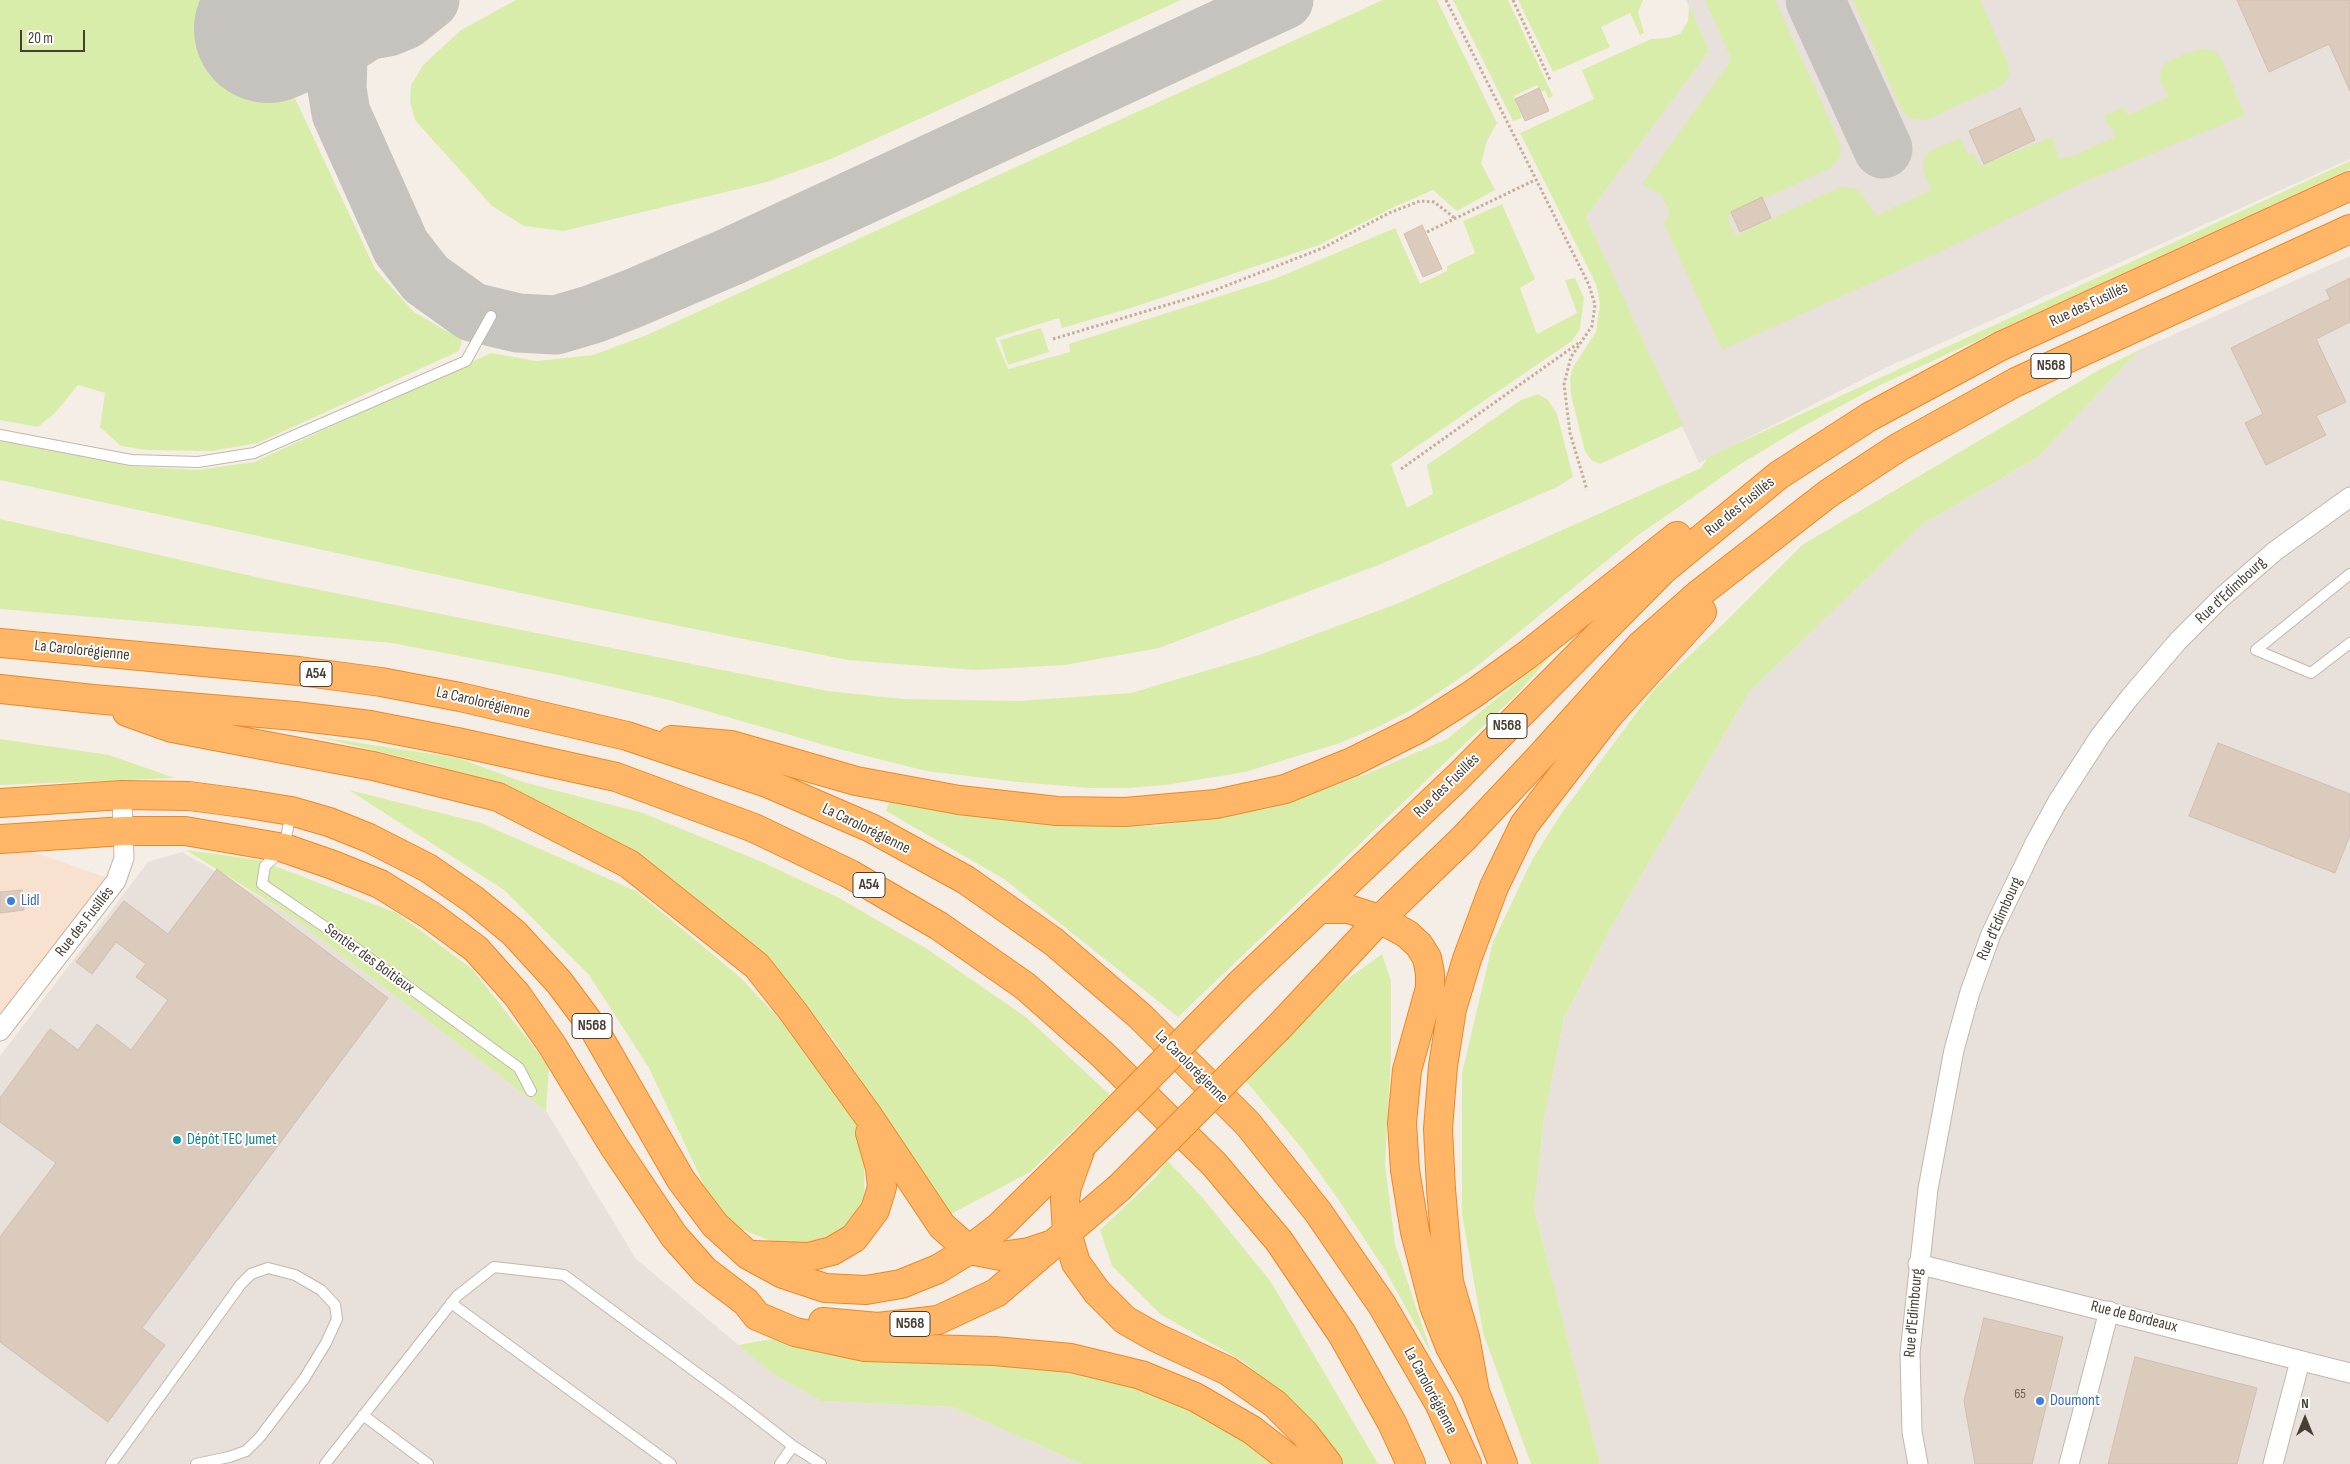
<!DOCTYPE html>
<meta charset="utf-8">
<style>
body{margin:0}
#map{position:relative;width:2350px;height:1464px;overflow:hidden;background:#f5eee6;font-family:"Sofia Sans Condensed",sans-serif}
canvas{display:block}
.north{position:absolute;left:2280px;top:1394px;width:50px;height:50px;-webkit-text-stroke:4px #fff;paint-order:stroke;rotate:0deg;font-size:14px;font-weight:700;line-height:20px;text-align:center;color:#483e34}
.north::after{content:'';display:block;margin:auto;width:18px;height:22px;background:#483e34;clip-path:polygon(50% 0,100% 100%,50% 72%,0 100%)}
.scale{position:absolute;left:20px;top:30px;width:65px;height:22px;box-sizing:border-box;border:2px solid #483e34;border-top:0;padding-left:6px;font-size:15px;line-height:18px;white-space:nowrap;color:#483e34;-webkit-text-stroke:4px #fff;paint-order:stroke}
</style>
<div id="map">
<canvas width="2350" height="1464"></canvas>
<div class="north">N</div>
<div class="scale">20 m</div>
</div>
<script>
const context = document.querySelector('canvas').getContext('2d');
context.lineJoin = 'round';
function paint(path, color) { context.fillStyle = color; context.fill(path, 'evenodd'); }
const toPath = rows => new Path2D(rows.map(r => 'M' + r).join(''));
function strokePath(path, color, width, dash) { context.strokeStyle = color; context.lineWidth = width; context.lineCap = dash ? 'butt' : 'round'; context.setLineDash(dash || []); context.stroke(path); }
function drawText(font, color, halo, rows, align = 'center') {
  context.font = font + ' "Sofia Sans Condensed",sans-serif'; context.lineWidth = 4; context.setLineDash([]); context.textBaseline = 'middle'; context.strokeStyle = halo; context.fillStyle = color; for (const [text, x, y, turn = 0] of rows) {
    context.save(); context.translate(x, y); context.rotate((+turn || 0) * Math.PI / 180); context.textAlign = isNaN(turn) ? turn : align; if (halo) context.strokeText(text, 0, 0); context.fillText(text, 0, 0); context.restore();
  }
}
paint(toPath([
 [0,840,116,881,0,1017]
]), '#f9e1cf');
paint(toPath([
 [1686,0,2350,0,2350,159,1883,369,1699,463,1586,217,1709,51],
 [2350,256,2350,1464,1600,1464,1534,1208,1544,1119,1564,1018,1614,922,1750,691,1923,524,2038,457,2139,350],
 [182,852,285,912,546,1111,636,1259,772,1373,822,1401,952,1407,1082,1464,0,1464,0,1056,148,862]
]), '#e7e0db');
paint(toPath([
 [0,0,249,0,375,269,414,312,462,340,459,351,258,443,212,451,146,450,121,446,100,427,105,393,78,385,56,412,38,427,0,420],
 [516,0,1181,0,831,159,767,182,564,231,524,226,492,206,415,120,410,102,411,85,424,64,461,30],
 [1383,0,1437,0,1497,123,1487,141,1481,163,1495,190,1457,211,1433,190,1394,207,1319,245,1131,308,1062,328,1059,318,995,338,1008,369,1070,352,1069,344,1277,278,1395,228,1420,284,1447,271,1447,266,1475,253,1463,221,1502,204,1535,279,1520,288,1537,334,1577,313,1565,280,1575,278,1584,298,1580,329,1572,341,1391,464,1407,508,1433,494,1427,465,1521,400,1538,394,1548,400,1557,414,1573,477,1557,487,1381,564,1159,648,1065,665,975,670,847,660,581,606,0,480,0,440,129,466,197,470,254,462,491,353,537,361,593,355,647,335],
 [1453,0,1508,0,1553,96,1548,98,1545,90,1541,92,1537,85,1514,96,1522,118,1513,121],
 [1518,0,1643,0,1638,12,1644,33,1640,35,1630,13,1601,27,1610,47,1553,72],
 [1705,0,1775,0,1839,141,1841,151,1837,162,1828,169,1727,216,1735,236,1840,187,1854,188,1863,196,1876,216,1931,190,1923,170,1924,159,1928,152,1960,138,1968,155,1973,153,1979,166,2052,137,2058,154,2056,158,2071,157,2115,137,2114,129,2108,125,2104,115,2124,107,2128,115,2168,97,2160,80,2161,70,2164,64,2186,53,2202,49,2215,51,2221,58,2245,115,2084,182,1942,251,1722,350,1664,224,1670,214,1662,195,1642,184,1728,65,1730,56],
 [1853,0,1980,0,2009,66,2009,76,2003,85,1926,120,1913,119,1903,113],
 [1689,5,1709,51,1586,217,1683,426,1600,464,1592,461,1585,451,1571,395,1570,379,1573,367,1596,332,1600,303,1596,284,1520,133,1594,99,1582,70,1651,39,1667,38,1680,34,1688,21],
 [2350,161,2350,169,1878,386,1802,427,1739,465,1637,536,1476,667,1417,707,1380,726,1340,743,1245,772,1166,785,1128,788,1090,788,1018,782,926,771,835,748,665,699,559,675,392,643,0,609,0,519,265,579,828,691,903,699,1019,701,1131,693,1262,654,1399,603,1701,468,1708,457],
 [1041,328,1049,352,1008,365,1000,340],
 [2139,350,2038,457,1923,524,1750,691,1614,922,1564,1018,1544,1119,1534,1208,1600,1464,1531,1464,1483,1333,1462,1214,1462,1073,1493,942,1532,860,1561,814,1655,688,1724,623,1802,545,2099,370],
 [1554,652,1517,694,1178,1017,1004,879,886,811,889,802,971,815,1055,823,1156,826,1267,809,1367,774,1447,739],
 [314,736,458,758,523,782,643,813,762,862,839,898,927,949,1026,1017,1110,1095,1030,1172,951,1214,933,1194,884,1115,834,1040,783,977,722,919,661,874,525,799,435,765],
 [0,739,109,755,175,778,0,785],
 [349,790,481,823,636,891,740,977,865,1111,864,1201,848,1228,821,1240,783,1246,721,1221,649,1068,589,975,504,890],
 [186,850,259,860,397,913,472,969,549,1066,546,1111,285,912],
 [1382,954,1391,981,1391,1056,1385,1164,1395,1244,1432,1355,1385,1270,1342,1205,1304,1151,1245,1080,1339,985],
 [1167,1160,1202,1197,1271,1282,1378,1464,1339,1464,1304,1415,1244,1362,1160,1314,1112,1266,1100,1230,1156,1177],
 [777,1338,1059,1357,1204,1393,1291,1464,1082,1464,952,1407,821,1401,772,1373,738,1345]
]), '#d9edab');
strokePath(toPath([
 [288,0,304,13,325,24,366,31,388,27,405,20,430,0],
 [368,0,349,30,338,59,337,89,341,113,401,247,426,279,472,312,518,323,556,325,593,314,634,298,732,256,1284,0],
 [1815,0,1883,149]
]), '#c6c2be', 59);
strokePath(toPath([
 [268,29,333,0]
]), '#c6c2be', 148);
const building = toPath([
 [2237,0,2350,0,2350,91,2329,44,2269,72,2237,0],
 [1539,88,1549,111,1525,121,1515,99,1539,88],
 [2020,108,2035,140,1984,164,1969,131,2020,108],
 [1762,197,1771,218,1740,232,1731,212,1762,197],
 [1422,225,1442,269,1423,277,1404,234,1422,225],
 [2350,278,2350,322,2316,339,2346,402,2316,416,2326,435,2266,465,2245,423,2263,414,2231,348,2330,299,2326,290,2350,278],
 [2218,743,2350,794,2350,835,2335,873,2189,816,2218,743],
 [217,869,388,998,142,1328,165,1345,108,1422,0,1342,0,1237,56,1163,0,1122,0,1098,50,1029,78,1050,97,1024,131,1050,168,1000,136,977,146,964,116,942,92,974,76,962,124,901,168,934,217,869],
 [22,890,24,910,0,913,0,892,22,890],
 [1984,1318,2063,1337,2032,1464,1975,1464,1964,1401,1984,1318],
 [2135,1357,2257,1388,2237,1464,2108,1464,2135,1357]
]);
paint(building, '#dacbbd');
strokePath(building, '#d3bead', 1);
const lane = toPath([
 [0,435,131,460,198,462,254,453,466,361,491,316],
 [2350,574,2256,650,2311,673,2350,643],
 [291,812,284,848,265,866,262,884,350,944,519,1068,531,1091],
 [451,1303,671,1464],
 [363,1415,428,1464],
 [793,1446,821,1464],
 [111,1464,241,1284,251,1274,268,1268,295,1275,321,1290,335,1305,337,1319,326,1343,304,1379,260,1437,246,1451,229,1457,196,1464],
 [325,1464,457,1296,494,1267,564,1275,739,1404,793,1446,780,1464]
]);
const street = toPath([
 [0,1031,116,881,124,858,122,795],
 [1918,1264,2350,1373],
 [1918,1464,1912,1432,1910,1353,1928,1189,1954,1050,1970,992,1991,934,2036,841,2058,801,2100,736,2130,697,2178,641,2221,598,2275,551,2350,497],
 [2069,1464,2109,1311],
 [2273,1464,2300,1361]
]);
const highway = toPath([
 [0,643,299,671,381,682,460,697,627,736,767,783,871,828,966,880,1054,942,1140,1016,1248,1124,1318,1212,1382,1305,1439,1403,1467,1464],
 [0,689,93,699,295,716,370,725,457,742,616,777,754,828,850,874,939,926,1025,986,1102,1054,1214,1164,1279,1241,1342,1334,1392,1423,1411,1464],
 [127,712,172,728,373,766,498,797,629,864,757,966,794,1013,869,1117,942,1226,969,1250,1001,1256,1029,1252,1053,1244],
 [672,740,731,745,856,781,959,800,1057,811,1125,812,1216,804,1285,789,1352,762,1418,729,1473,694,1527,655,1677,536],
 [0,803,122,795,189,796,242,803,291,811,329,822,369,838,428,868,474,900,514,933,559,982,594,1029,681,1180,715,1225,748,1255,783,1274,825,1288,866,1290,901,1284,938,1269,969,1250,1000,1226,1082,1145],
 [0,839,125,831,185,831,284,848,333,865,380,884,430,915,476,949,517,995,552,1045,613,1145,674,1236,705,1271,746,1302,757,1316,795,1332,865,1347,994,1351,1071,1358,1141,1375,1195,1397,1252,1430,1296,1464],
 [1319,909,1348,909,1380,919,1407,934,1419,945,1427,958,1430,973,1430,988,1407,1070,1402,1123,1405,1170,1415,1232,1434,1306,1450,1347,1475,1392,1503,1464],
 [1240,984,1458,777,1663,570,1779,475,1869,417,2001,346,2350,186],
 [1279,1027,1380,919,1464,838,1541,756,1640,646,1700,593,1829,493,1899,447,2016,382,2350,229],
 [1080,1151,1067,1187,1065,1200,1067,1233,1076,1263,1097,1292,1125,1320,1155,1337,1228,1371,1275,1404,1304,1433,1328,1464],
 [754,1255,808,1257,832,1251,854,1238,875,1210,882,1187,880,1168,870,1133],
 [823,1322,878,1327,938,1320,996,1293,1119,1188],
 [1475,1392,1465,1337,1449,1282,1441,1189,1438,1129,1443,1066,1452,1009,1467,959,1494,887,1524,825,1608,716,1702,612]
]);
strokePath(lane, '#c4b7aa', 12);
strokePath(street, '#c4b7aa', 21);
strokePath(highway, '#ec8828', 30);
strokePath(toPath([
 [1446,0,1589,285,1595,305,1592,326,1571,357,1564,384,1570,433,1587,490],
 [1513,0,1550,80],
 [1427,232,1535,180],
 [1053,339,1210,292,1323,248,1389,213,1420,201,1434,202,1456,219],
 [1401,469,1580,342]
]), '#c4ae97', 3, [2.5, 2.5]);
strokePath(lane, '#fff', 10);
strokePath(street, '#fff', 19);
strokePath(highway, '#ffb666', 28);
const highwayBridge = toPath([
 [1082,1145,1240,984],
 [1119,1188,1279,1027]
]);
strokePath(highwayBridge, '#ec8828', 30, []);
strokePath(highwayBridge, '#ffb666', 28);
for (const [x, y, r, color] of [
 [11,901,5,"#3f7fe0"],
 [177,1140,5,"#0f9aa8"],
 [2040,1401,5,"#3f7fe0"]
]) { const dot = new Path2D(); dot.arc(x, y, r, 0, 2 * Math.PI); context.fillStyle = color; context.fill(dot); strokePath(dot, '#fff', 2); }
drawText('14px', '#6c6156', null, [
 ["65",2020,1394]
]);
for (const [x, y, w] of [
 [2051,366,40],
 [316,674,32],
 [1507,726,40],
 [869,885,32],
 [592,1026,40],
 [910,1324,40]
]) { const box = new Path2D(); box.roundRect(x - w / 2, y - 12.5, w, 25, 4); context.fillStyle = '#fff'; context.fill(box); strokePath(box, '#483e34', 1); }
drawText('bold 15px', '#483e34', null, [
 ["N568",2051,366],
 ["A54",316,674],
 ["N568",1507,726],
 ["A54",869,885],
 ["N568",592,1026],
 ["N568",910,1324]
]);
drawText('16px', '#483e34', '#fff', [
 ["Rue des Fusillés",2089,305,-25],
 ["Rue des Fusillés",1740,507,-39],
 ["Rue d'Edimbourg",2231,591,-43],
 ["La Carolorégienne",82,651,6],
 ["La Carolorégienne",483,703,13],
 ["Rue des Fusillés",1447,786,-44],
 ["La Carolorégienne",866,829,26],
 ["Rue d'Edimbourg",2000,919,-66],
 ["Rue des Fusillés",85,922,-52],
 ["Sentier des Boitieux",369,959,36],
 ["La Carolorégienne",1191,1067,45],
 ["Rue d'Edimbourg",1914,1313,-85],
 ["Rue de Bordeaux",2134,1317,14],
 ["La Carolorégienne",1430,1391,62]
]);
drawText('16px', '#366cbe', '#fff', [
 ["Lidl",21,901],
 ["Doumont",2050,1401]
], 'left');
drawText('16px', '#0d838f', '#fff', [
 ["Dépôt TEC Jumet",187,1140]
], 'left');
</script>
